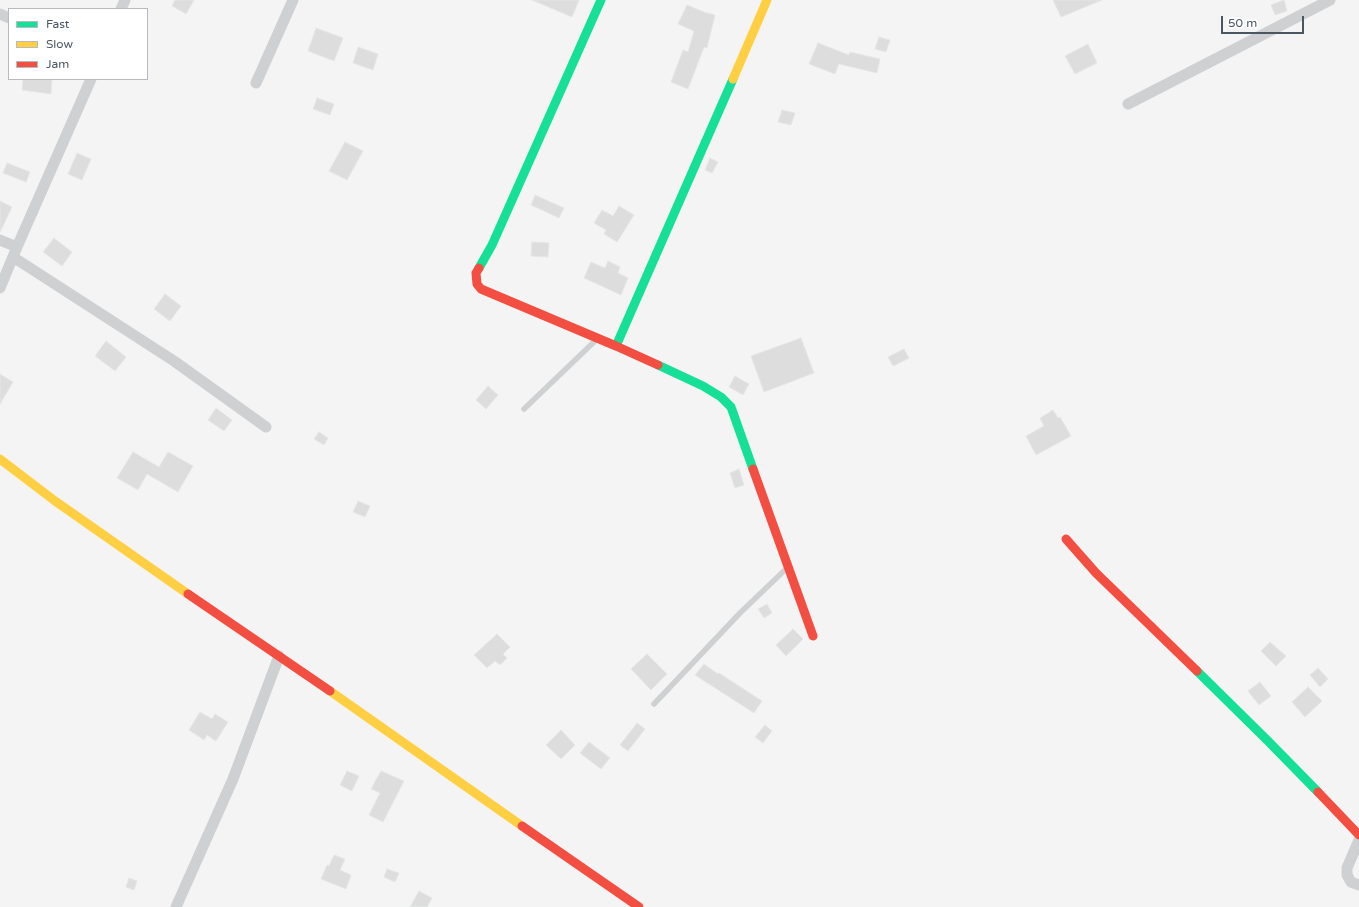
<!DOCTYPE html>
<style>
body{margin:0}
#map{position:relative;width:1359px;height:907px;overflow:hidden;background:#f4f4f4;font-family:"Varela Round",sans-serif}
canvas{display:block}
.legend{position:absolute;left:8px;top:8px;width:140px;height:72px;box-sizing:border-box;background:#fff;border:1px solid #b7bbc0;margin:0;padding:5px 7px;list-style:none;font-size:12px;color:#4a5661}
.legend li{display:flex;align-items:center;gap:8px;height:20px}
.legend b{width:20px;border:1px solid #b7bbc0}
.scale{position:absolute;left:1221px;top:16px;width:83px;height:18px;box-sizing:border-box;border:2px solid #4a5661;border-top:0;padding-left:5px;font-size:12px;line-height:14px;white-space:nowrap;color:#4a5661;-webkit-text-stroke:3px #fff;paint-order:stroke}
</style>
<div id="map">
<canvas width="1359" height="907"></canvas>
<ul class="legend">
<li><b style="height:5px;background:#16e098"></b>Fast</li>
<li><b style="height:5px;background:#ffcf43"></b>Slow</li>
<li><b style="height:5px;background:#f24e42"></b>Jam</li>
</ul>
<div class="scale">50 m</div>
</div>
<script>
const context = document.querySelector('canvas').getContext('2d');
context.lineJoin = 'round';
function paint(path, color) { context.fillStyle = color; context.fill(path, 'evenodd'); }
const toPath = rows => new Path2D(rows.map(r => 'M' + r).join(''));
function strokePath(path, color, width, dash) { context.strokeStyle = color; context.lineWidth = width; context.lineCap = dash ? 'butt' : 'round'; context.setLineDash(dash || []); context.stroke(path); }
const building = toPath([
 [175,0,194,0,186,14,172,6,175,0],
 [532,0,579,0,572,17,532,0],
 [1053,0,1102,0,1061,17,1053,0],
 [1284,0,1287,11,1275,15,1271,5,1284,0],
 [687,5,704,12,715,15,707,48,704,47,688,89,671,82,683,50,688,52,694,31,678,24,687,5],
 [316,28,343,38,334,61,308,51,316,28],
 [879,37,890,40,886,52,875,49,879,37],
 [818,43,849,55,850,52,880,59,877,73,839,64,835,74,809,64,818,43],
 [1088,44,1097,63,1075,74,1065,56,1088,44],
 [358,47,378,54,373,70,353,63,358,47],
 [23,79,52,79,51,94,22,90,23,79],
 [317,98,334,104,330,115,313,109,317,98],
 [782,110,795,113,791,125,778,122,782,110],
 [345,142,363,151,347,180,329,171,345,142],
 [77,153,91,159,82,180,68,174,77,153],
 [710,158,718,162,712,173,705,170,710,158],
 [7,163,30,172,26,182,3,173,7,163],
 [535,195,564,208,559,218,531,205,535,195],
 [0,201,12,207,0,232,0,201],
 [619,206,634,215,617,242,604,234,606,230,594,223,602,210,613,216,619,206],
 [54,238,72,252,62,266,43,252,54,238],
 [532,242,549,243,548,257,531,256,532,242],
 [608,261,620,267,618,273,628,278,621,295,584,278,591,262,605,268,608,261],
 [165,294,181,306,170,321,154,309,165,294],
 [801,338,814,373,764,392,751,356,801,338],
 [106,341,126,357,115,371,95,356,106,341],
 [904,349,909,358,893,366,888,357,904,349],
 [0,374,13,382,0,404,0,374],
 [735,376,749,384,743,395,729,387,735,376],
 [488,386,498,395,486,409,476,400,488,386],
 [216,408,232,420,224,431,208,420,216,408],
 [1053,410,1058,418,1060,417,1071,436,1036,455,1026,436,1044,426,1040,418,1053,410],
 [319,432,328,438,324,445,314,439,319,432],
 [133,452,159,467,168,452,193,466,178,492,147,474,138,490,117,478,133,452],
 [739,469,744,485,735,488,730,473,739,469],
 [358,501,370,506,365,517,353,512,358,501],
 [767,604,772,613,764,618,758,609,767,604],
 [793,629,803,639,786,656,776,645,793,629],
 [497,634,510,647,503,654,507,658,500,665,495,661,487,668,474,655,497,634],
 [1270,642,1286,656,1276,666,1261,651,1270,642],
 [647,654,667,674,651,690,631,669,647,654],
 [704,664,718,674,719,673,762,701,754,713,695,675,704,664],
 [1318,668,1328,679,1320,687,1310,675,1318,668],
 [1260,682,1271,696,1259,705,1248,691,1260,682],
 [1308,687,1322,701,1305,717,1292,702,1308,687],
 [200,712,212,719,215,714,228,722,216,741,207,735,204,740,189,730,200,712],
 [637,723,645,729,628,751,620,745,637,723],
 [765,725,772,731,763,743,755,737,765,725],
 [561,730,575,745,561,759,546,745,561,730],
 [589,742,610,758,601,769,580,753,589,742],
 [347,771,359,776,352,791,340,785,347,771],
 [381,771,404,781,383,822,369,815,380,793,371,789,381,771],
 [334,855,345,859,340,870,351,875,346,889,321,879,327,865,329,866,334,855],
 [387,869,399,873,395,882,384,877,387,869],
 [129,878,137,881,134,890,126,887,129,878],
 [419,891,432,898,427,907,410,907,419,891]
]);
paint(building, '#ddddde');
strokePath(building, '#e5e6e7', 1);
strokePath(toPath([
 [524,409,596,340],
 [654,704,740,613,788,567]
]), '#ced0d2', 5.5);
strokePath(toPath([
 [121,9,125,0],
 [0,14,9,18],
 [256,83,293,0],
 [1128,104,1330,0],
 [0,240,17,247],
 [13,257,174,361,266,427],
 [0,288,17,247,91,79],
 [1359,840,1347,868,1347,875,1351,882,1359,885],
 [176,907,233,779,279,656]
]), '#ced0d2', 11);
strokePath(toPath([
 [479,268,492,245,601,0],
 [616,346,733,79],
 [658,365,703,386,721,397,731,407,753,469],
 [1197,671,1267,740,1318,792]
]), '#16e098', 9);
strokePath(toPath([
 [733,79,767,0],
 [0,459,55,501,188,594],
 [330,691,522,826]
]), '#ffcf43', 9);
strokePath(toPath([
 [479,268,476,273,477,284,481,289,616,346,658,365],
 [753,469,813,636],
 [1066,539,1096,573,1197,671],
 [188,594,330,691],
 [1318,792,1359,835],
 [522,826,639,907]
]), '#f24e42', 9);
</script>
